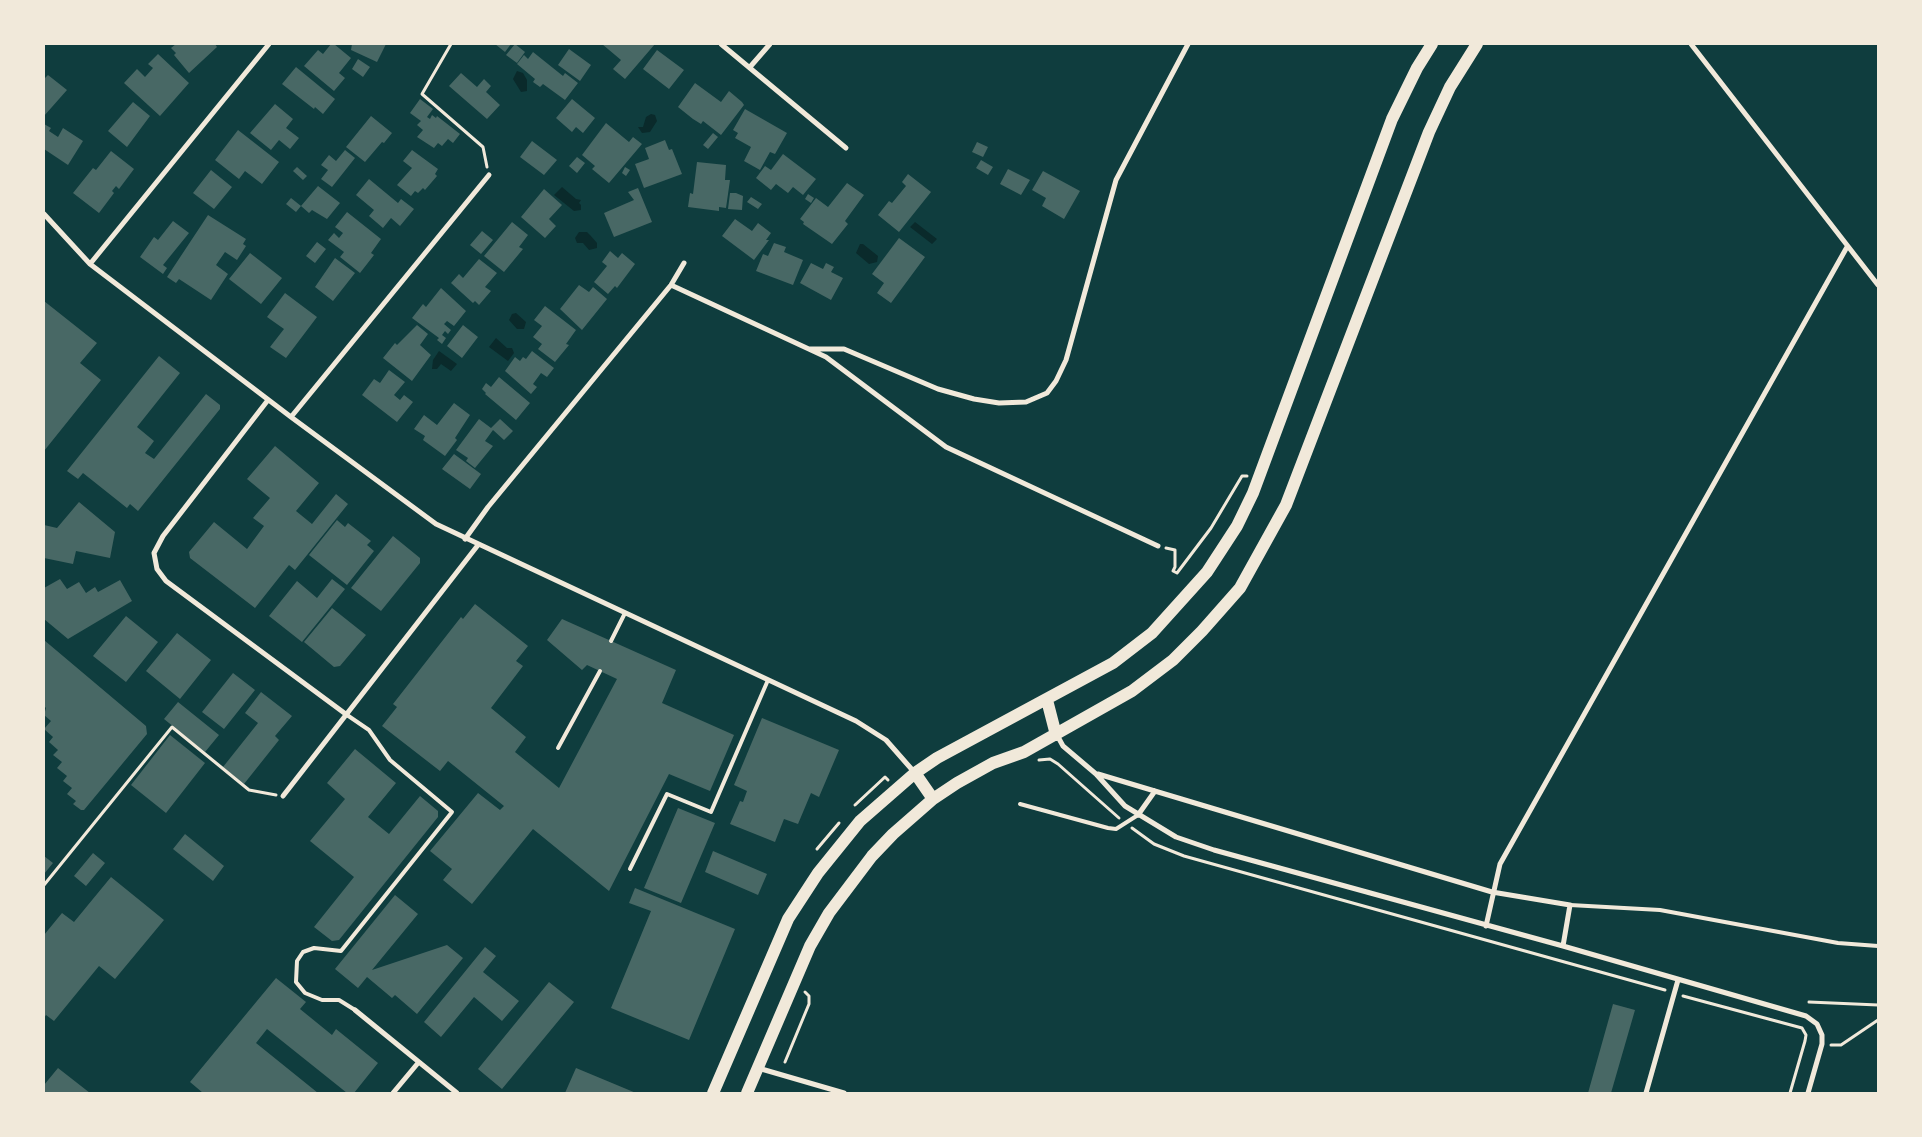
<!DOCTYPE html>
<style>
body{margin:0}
#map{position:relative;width:1922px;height:1137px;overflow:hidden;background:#0f3d3e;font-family:Jost,sans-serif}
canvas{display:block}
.frame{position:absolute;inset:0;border:45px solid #f1e9da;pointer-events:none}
</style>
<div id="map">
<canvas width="1922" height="1137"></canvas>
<div class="frame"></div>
</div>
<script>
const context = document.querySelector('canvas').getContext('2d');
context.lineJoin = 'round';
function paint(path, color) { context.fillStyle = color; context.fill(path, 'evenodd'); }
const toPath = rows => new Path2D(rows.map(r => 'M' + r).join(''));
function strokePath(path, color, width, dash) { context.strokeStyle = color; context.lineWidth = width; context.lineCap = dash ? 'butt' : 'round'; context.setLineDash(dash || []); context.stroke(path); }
paint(toPath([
 [517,71,523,73,527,80,527,91,521,92,513,79],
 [651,114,655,115,657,121,650,132,642,133,638,127,643,127,646,117],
 [562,187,576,199,581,200,579,203,581,205,581,210,574,211,554,195],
 [915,222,937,239,932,244,910,227],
 [579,232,587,232,590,235,597,243,597,248,589,250,583,243,577,243,575,238],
 [860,244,863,244,878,256,877,262,869,264,856,253],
 [516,313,526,322,524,329,517,329,509,320,512,314],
 [496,338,507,348,512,348,514,353,508,361,489,347],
 [439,351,457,364,451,371,441,364,437,369,432,369,433,360]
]), '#0a2a2b');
paint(toPath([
 [176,44,215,44,217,47,189,73,174,55,176,53,171,48],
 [331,44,334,44,351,58,339,73,345,78,334,91,304,66,318,50,323,54],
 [352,44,386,44,377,62,351,50],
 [495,44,511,44,505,52],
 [515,44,525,52,517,63,506,55],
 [602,44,655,44,625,79,613,69,621,60],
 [569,49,591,65,580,81,558,65],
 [657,50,684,70,669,89,643,69],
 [533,52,563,76,565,73,578,83,565,100,543,84,540,87,533,82,535,79,517,64,524,55,528,59],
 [158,54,189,83,160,116,124,83,137,69,145,77,153,68,148,64],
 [358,59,370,67,363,77,352,69],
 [296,67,335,99,323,114,315,107,314,109,282,84],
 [461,73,477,87,484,79,491,86,486,92,500,105,487,119,449,86],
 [48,75,67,90,44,116,44,79],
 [695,83,721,102,729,91,742,102,744,105,721,135,703,121,701,124,693,119,678,107],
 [420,99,433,109,427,117,430,119,432,115,436,118,437,116,460,134,453,143,448,139,442,146,438,143,434,148,417,137,423,130,417,125,421,121,410,113],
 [572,99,595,118,583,133,576,127,572,132,556,118],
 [133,102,150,116,127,147,108,131],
 [275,104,293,119,286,128,299,138,290,149,279,140,271,150,250,133],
 [745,109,787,133,775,154,770,152,760,170,744,161,751,147,735,138,738,133,733,130],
 [371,116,392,133,384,143,382,142,365,162,346,147],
 [606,123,629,142,633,137,642,144,609,183,592,169,595,166,582,155],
 [44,124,51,128,49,131,58,137,63,128,83,141,68,165,44,149],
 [238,130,279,162,262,184,245,171,239,179,215,160],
 [713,133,718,137,708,149,703,145],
 [665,140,669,150,672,149,682,174,644,188,635,164,649,159,645,148],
 [532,141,557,160,544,175,520,157],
 [977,142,988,147,983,157,972,152],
 [345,150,355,158,332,187,321,179,328,170,321,165,329,155,336,161],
 [412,150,438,169,435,174,437,176,425,190,423,188,418,193,415,191,411,196,397,185,412,168,403,161],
 [111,151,134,169,119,189,116,186,112,191,114,193,99,213,73,193,93,168,96,170],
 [783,154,816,179,803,195,793,187,788,193,776,184,771,190,756,178,765,166,771,170],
 [577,157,585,163,577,173,569,166],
 [981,160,993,167,988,175,976,168],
 [697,162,726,165,725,180,730,180,726,208,719,207,719,211,688,207,690,193,693,194],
 [297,167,307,176,303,180,293,171],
 [625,167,630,170,626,176,622,173],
 [1008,169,1030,180,1021,195,1000,184],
 [211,170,232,187,214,209,193,193],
 [1043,171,1080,191,1064,219,1042,206,1046,198,1032,190],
 [908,174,931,192,899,232,878,215,889,201,892,203,906,186,902,182],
 [369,179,398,203,401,199,414,209,400,226,391,218,383,228,369,216,374,210,356,195],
 [847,183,864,195,845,221,848,224,832,244,803,224,804,222,800,219,816,198,828,207],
 [318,186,340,203,327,219,312,210,309,213,301,206,296,212,286,204,291,198,301,206],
 [638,188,652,222,614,237,604,213,634,200,628,192],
 [544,189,562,205,549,219,556,226,545,238,521,217],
 [730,193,736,193,743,196,742,210,728,209],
 [808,194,814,198,811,203,805,199],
 [751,197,762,204,758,209,747,202],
 [347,212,381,239,371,253,374,255,360,273,340,257,344,252,328,240,334,233,339,238,343,233,335,227],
 [208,215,246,239,243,244,246,246,237,260,225,252,216,265,228,274,211,300,179,279,176,283,167,277],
 [735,219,752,231,758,223,771,233,766,240,769,240,754,260,722,236],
 [173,221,189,233,163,265,167,268,163,274,140,257,154,237,158,240],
 [512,222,528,235,519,247,523,249,504,272,484,256],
 [482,231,493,240,481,254,470,245],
 [899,238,925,257,891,303,877,293,884,283,872,274],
 [317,242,326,249,315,263,306,256],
 [774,243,786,247,784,252,803,260,793,285,756,271,763,254,768,256],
 [610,251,618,258,622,253,635,264,617,288,615,286,608,294,594,282,607,266,602,262],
 [250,253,282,278,261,304,229,279],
 [335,258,355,273,333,301,315,287],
 [479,259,497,273,485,287,491,291,479,305,475,301,473,303,451,283,459,274,463,278],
 [811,263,823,269,826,263,834,267,831,272,843,278,831,300,800,283],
 [579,285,589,292,593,287,607,299,582,330,560,309],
 [441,288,466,311,454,326,447,321,444,324,451,330,448,334,445,331,442,335,446,338,442,344,437,340,439,338,412,318,423,304,426,307],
 [285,293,317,317,286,358,270,347,284,329,267,317],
 [44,301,97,343,80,363,101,380,44,451],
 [545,306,576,330,566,344,569,345,555,362,538,349,542,344,533,337,542,326,534,320],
 [417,325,428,334,420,345,431,355,412,381,383,358,395,343,397,345],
 [463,325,478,337,462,358,447,346],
 [532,351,554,368,547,377,541,373,533,384,537,387,531,394,505,371,515,357,520,361,523,357,526,359],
 [159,356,180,373,137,427,154,441,145,453,154,459,206,394,220,405,220,409,138,511,130,504,127,508,83,473,78,479,67,471],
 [389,370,405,382,394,395,400,400,404,395,413,402,397,422,362,395,374,379,380,383],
 [499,377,530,403,516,420,485,394,486,393,482,389,486,383,491,387],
 [454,403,470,415,455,438,457,440,445,456,423,440,425,436,414,429,424,415,437,425],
 [479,419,491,428,500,419,513,431,504,440,493,430,485,441,493,446,475,468,466,461,468,458,456,450],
 [275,446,319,483,296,511,312,524,336,494,348,504,295,570,289,565,255,608,190,558,189,552,214,522,247,549,264,526,253,518,270,498,247,479],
 [454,454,481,474,470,489,442,469],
 [79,502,115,532,110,558,76,551,73,564,44,558,44,525,57,528],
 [337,520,345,527,348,523,371,541,367,545,374,551,347,585,309,555],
 [393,536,420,558,420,563,381,611,351,588],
 [60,579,67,589,79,582,86,593,95,587,98,592,120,580,132,601,68,639,44,619,44,588],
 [332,579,345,589,302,642,269,616,297,581,317,598],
 [475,604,528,646,516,661,523,666,491,708,526,737,515,752,559,788,617,679,587,665,582,670,547,640,562,619,676,670,662,703,734,735,710,791,669,774,609,891,533,829,472,904,443,880,452,869,430,851,478,793,500,810,504,806,448,761,440,771,382,726,397,707,393,704,461,617,463,619],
 [332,608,366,635,340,666,334,667,304,642],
 [126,616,158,642,126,682,93,656],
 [177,633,211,660,180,699,146,671],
 [44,640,146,726,147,734,84,810,81,810,73,804,76,801,67,794,72,788,63,781,67,776,57,768,62,762,53,755,58,750,49,742,53,737,44,729,51,721,44,715,46,708,44,706],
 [233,673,255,690,224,729,202,712],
 [261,692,292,716,275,736,279,740,244,784,223,767,258,723,245,713],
 [178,702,219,735,205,752,164,719],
 [762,718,839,750,819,797,811,793,798,824,784,819,775,842,730,824,740,801,743,802,747,791,734,785],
 [170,735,205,763,166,813,131,785],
 [355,749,396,783,368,817,389,834,420,796,438,811,438,817,339,940,332,941,314,927,354,877,310,841,345,799,327,783],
 [678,808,715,823,681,903,644,888],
 [185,834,224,866,213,881,173,849],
 [713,851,767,874,758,895,705,872],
 [93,853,105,863,86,886,74,876],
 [44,856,53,863,44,874],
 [111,877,164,920,115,979,99,966,54,1021,46,1015,44,1018,44,935,62,913,74,922],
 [635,888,735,929,689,1040,611,1008,651,911,629,903],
 [395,895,418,914,372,970,447,945,463,958,417,1014,395,995,392,998,367,977,358,988,335,969],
 [485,947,496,956,483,972,519,1001,502,1021,474,997,441,1037,424,1022],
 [276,978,306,1002,300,1009,332,1035,336,1029,378,1063,354,1093,347,1093,267,1029,256,1043,318,1093,203,1093,190,1082],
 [549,982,574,1002,502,1089,478,1069],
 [1613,1004,1635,1010,1611,1093,1588,1093],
 [58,1068,90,1093,44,1093,44,1085],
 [576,1068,636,1093,565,1093]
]), '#486865');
strokePath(toPath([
 [451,44,422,94,483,147,487,167],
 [1166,548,1175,550,1175,567,1173,571,1177,573,1211,528,1242,476,1247,476],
 [1039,760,1050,759,1058,764,1119,818],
 [855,805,885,777,888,780],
 [1132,828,1154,844,1184,856,1665,990],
 [817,849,839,823],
 [44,885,172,727,249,790,276,795],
 [1683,996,1802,1028,1806,1035,1805,1041,1790,1093],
 [1809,1002,1878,1005],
 [1831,1045,1841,1045,1878,1020],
 [785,1062,809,1004,809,996,805,992]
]), '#f1e9da', 3);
strokePath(toPath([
 [611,641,625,613],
 [347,715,369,730,390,760,452,812,341,951,314,948,303,952,297,961,296,982,305,993,322,1000,339,1000,355,1010],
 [558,748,600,671],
 [1020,804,1108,828,1116,829,1138,815],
 [630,869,667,794,711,812,768,680],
 [1570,905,1660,910,1838,943,1878,946]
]), '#f1e9da', 4);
strokePath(toPath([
 [721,44,846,148],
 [1691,44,1878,285],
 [750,67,770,44],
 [44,214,90,264,291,417,436,524,856,721,886,740,915,773],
 [90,264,269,44],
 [671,285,826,357,946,447,1158,546],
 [809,349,844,349,938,389,974,399,999,403,1026,402,1047,393,1056,381,1066,360,1116,180,1188,44],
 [268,400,163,536,154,553,157,569,166,581,347,715],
 [291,417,489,175],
 [465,539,488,507,671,285,684,263],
 [1057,735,1063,746,1096,774,1125,806,1176,837,1214,850,1563,946,1806,1016,1817,1024,1822,1035,1822,1044,1808,1093],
 [1098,774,1492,892,1570,905,1563,946],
 [283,796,478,545],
 [1138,815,1155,791],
 [1486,926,1500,864,1847,247],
 [355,1010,457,1093],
 [758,1068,844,1093],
 [393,1093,418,1063],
 [1646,1093,1678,980]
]), '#f1e9da', 5);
strokePath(toPath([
 [1047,700,1056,735],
 [915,773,933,799],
 [713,1093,788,919,818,873,860,821,915,773,937,758,1113,663,1152,633,1207,572,1237,526,1253,493,1392,119,1417,68,1432,44],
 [747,1093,810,946,829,913,872,856,893,834,933,799,957,783,993,763,1024,752,1132,691,1173,660,1202,631,1240,588,1286,505,1429,132,1450,87,1477,44]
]), '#f1e9da', 12);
</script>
